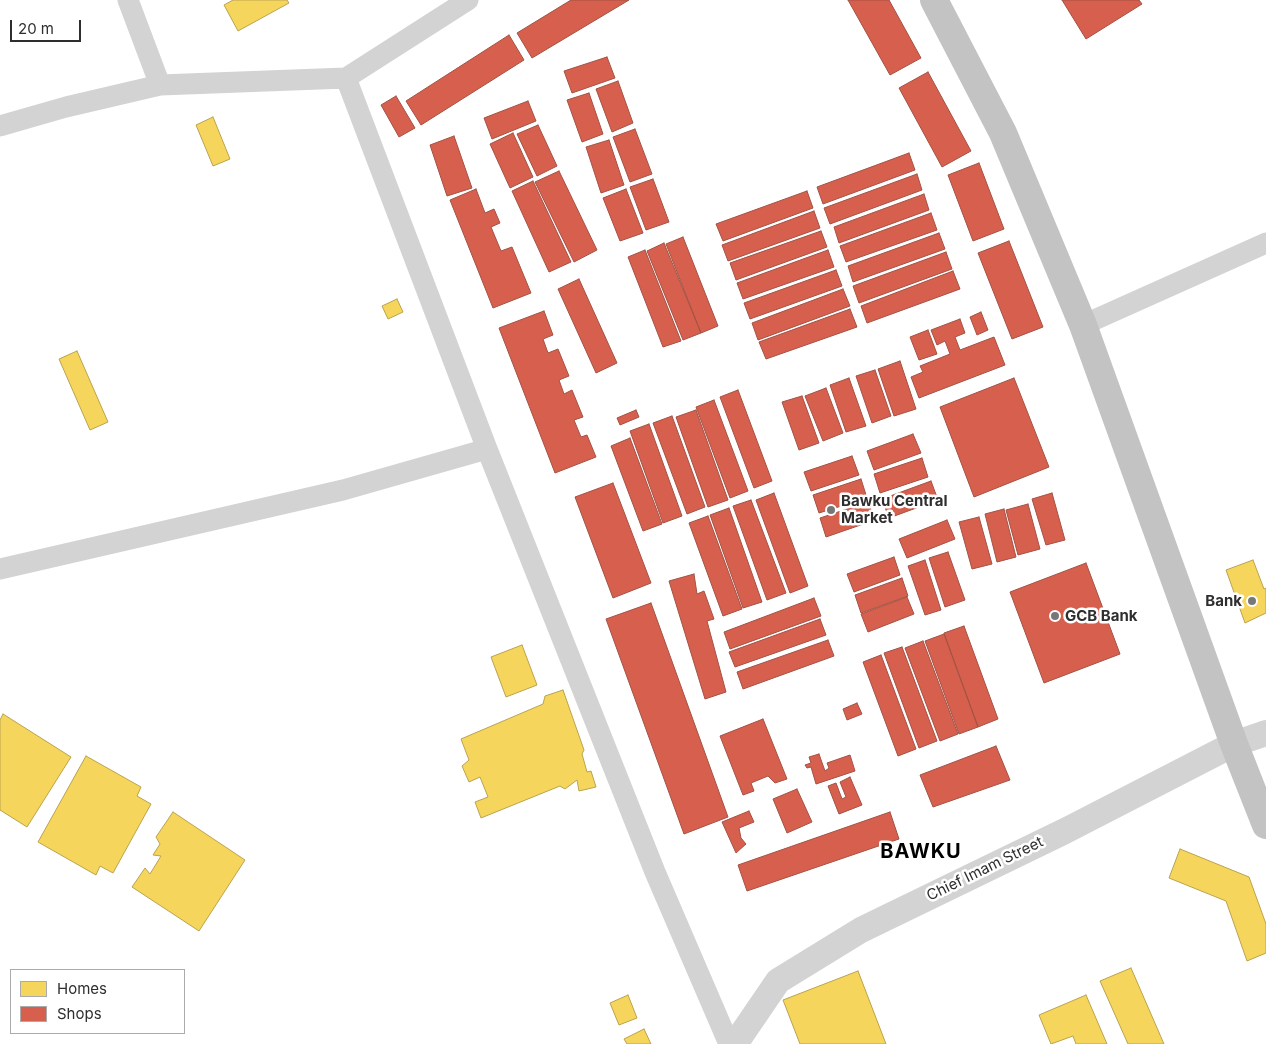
<!DOCTYPE html>
<style>
body{margin:0}
#map{position:relative;width:1266px;height:1044px;overflow:hidden;background:#fff;font-family:Inter,sans-serif}
canvas{display:block}
.legend{position:absolute;left:10px;top:969px;width:175px;height:65px;box-sizing:border-box;background:#fff;border:1px solid #ababab;margin:0;padding:6px 9px;list-style:none;font-size:15px;color:#2e2e2e}
.legend li{display:flex;align-items:center;gap:10px;height:25px}
.legend b{width:25px;border:1px solid #ababab}
.scale{position:absolute;left:10px;top:20px;width:71px;height:22px;box-sizing:border-box;border:2px solid #2e2e2e;border-top:0;padding-left:6px;font-size:15px;line-height:18px;white-space:nowrap;color:#2e2e2e;-webkit-text-stroke:4px #fff;paint-order:stroke}
</style>
<div id="map">
<canvas width="1266" height="1044"></canvas>
<ul class="legend">
<li><b style="height:14px;background:#f6d55c"></b>Homes</li>
<li><b style="height:14px;background:#d6604d"></b>Shops</li>
</ul>
<div class="scale">20 m</div>
</div>
<script>
const context = document.querySelector('canvas').getContext('2d');
context.lineJoin = 'round';
function paint(path, color) { context.fillStyle = color; context.fill(path, 'evenodd'); }
const toPath = rows => new Path2D(rows.map(r => 'M' + r).join(''));
function strokePath(path, color, width, dash) { context.strokeStyle = color; context.lineWidth = width; context.lineCap = dash ? 'butt' : 'round'; context.setLineDash(dash || []); context.stroke(path); }
function drawText(font, color, halo, rows, align = 'center') {
  context.font = font + ' Inter,sans-serif'; context.lineWidth = 5; context.setLineDash([]); context.textBaseline = 'middle'; context.strokeStyle = halo; context.fillStyle = color; for (const [text, x, y, turn = 0] of rows) {
    context.save(); context.translate(x, y); context.rotate((+turn || 0) * Math.PI / 180); context.textAlign = isNaN(turn) ? turn : align; if (halo) context.strokeText(text, 0, 0); context.fillText(text, 0, 0); context.restore();
  }
}
const homes = toPath([
 [233,0,287,0,289,3,238,31,224,5,233,0],
 [213,117,230,159,213,166,196,125,213,117],
 [397,299,403,312,388,319,382,306,397,299],
 [77,351,108,422,90,430,59,359,77,351],
 [1253,560,1264,589,1266,588,1266,613,1245,623,1226,570,1253,560],
 [522,645,537,685,506,697,491,657,522,645],
 [563,690,584,750,582,754,587,772,591,771,596,787,579,791,577,780,565,789,560,786,481,818,475,802,488,797,480,777,469,782,462,766,469,760,461,739,543,704,545,696,563,690],
 [3,714,71,757,27,827,0,810,0,720,3,714],
 [86,756,141,787,137,796,151,804,113,873,100,866,96,875,38,842,86,756],
 [173,812,245,860,199,931,132,887,145,868,150,874,161,856,153,855,160,844,156,837,173,812],
 [1180,849,1249,877,1266,924,1266,953,1247,961,1226,901,1169,878,1180,849],
 [1131,968,1164,1044,1128,1044,1100,981,1131,968],
 [858,971,886,1044,800,1044,783,1000,858,971],
 [628,995,637,1018,619,1025,610,1003,628,995],
 [1086,995,1107,1044,1076,1044,1073,1036,1051,1044,1039,1015,1086,995],
 [644,1029,651,1044,627,1044,624,1039,644,1029]
]);
paint(homes, '#f6d55c');
strokePath(homes, '#baa34e', 1);
const shops = toPath([
 [571,0,629,0,532,58,517,33,571,0],
 [848,0,889,0,921,58,890,75,848,0],
 [1062,0,1139,0,1142,4,1086,39,1062,0],
 [509,35,524,60,421,125,406,101,509,35],
 [607,57,615,78,572,93,564,71,607,57],
 [928,72,971,151,942,167,899,88,928,72],
 [618,81,633,123,612,132,596,89,618,81],
 [589,93,603,134,582,142,567,100,589,93],
 [396,96,415,128,399,137,381,105,396,96],
 [528,101,536,121,492,139,484,118,528,101],
 [538,125,557,166,537,176,517,134,538,125],
 [635,129,652,174,630,182,613,137,635,129],
 [513,133,533,177,510,188,490,144,513,133],
 [454,136,472,188,447,196,430,145,454,136],
 [609,140,624,185,601,193,586,147,609,140],
 [909,153,915,170,823,204,817,187,909,153],
 [979,163,1004,229,973,241,948,175,979,163],
 [559,171,597,250,574,262,535,182,559,171],
 [917,174,922,190,830,224,824,208,917,174],
 [653,179,669,222,646,230,630,187,653,179],
 [533,181,571,262,549,272,512,191,533,181],
 [476,189,485,213,494,209,500,223,491,227,501,251,512,247,531,293,493,308,450,200,476,189],
 [626,189,643,233,620,241,603,198,626,189],
 [807,191,813,208,723,241,716,224,807,191],
 [924,194,929,210,839,243,834,227,924,194],
 [814,211,820,228,728,261,722,245,814,211],
 [931,213,937,230,846,262,840,246,931,213],
 [821,231,827,247,736,280,730,263,821,231],
 [939,233,945,249,853,282,848,266,939,233],
 [683,237,718,326,701,333,666,244,683,237],
 [1009,241,1043,327,1012,339,978,253,1009,241],
 [664,243,701,333,683,340,647,251,664,243],
 [645,250,681,341,663,347,628,257,645,250],
 [828,250,834,267,743,299,737,283,828,250],
 [946,252,952,269,859,303,853,286,946,252],
 [836,270,842,286,750,319,744,303,836,270],
 [953,271,960,289,867,323,861,306,953,271],
 [579,279,617,363,596,373,558,289,579,279],
 [843,289,850,306,758,340,752,323,843,289],
 [850,309,857,327,766,359,759,342,850,309],
 [544,311,553,335,543,339,548,353,558,349,569,376,559,380,564,394,572,390,583,417,574,420,581,437,587,435,596,457,555,473,499,328,544,311],
 [981,312,988,330,977,335,970,317,981,312],
 [960,319,965,333,955,337,960,350,994,337,1005,365,919,398,911,377,923,372,920,366,950,354,945,341,937,345,931,330,960,319],
 [928,330,937,354,919,360,910,337,928,330],
 [900,361,916,409,894,416,878,369,900,361],
 [875,370,891,416,872,423,856,376,875,370],
 [849,378,866,426,846,432,830,385,849,378],
 [1014,378,1049,467,974,497,940,407,1014,378],
 [826,388,843,433,823,441,805,396,826,388],
 [738,390,772,481,754,488,720,397,738,390],
 [802,396,819,443,799,450,782,402,802,396],
 [714,400,748,491,730,498,696,407,714,400],
 [636,410,639,417,620,425,617,418,636,410],
 [696,410,728,500,708,507,676,417,696,410],
 [672,416,705,507,687,514,653,423,672,416],
 [649,424,682,516,663,523,630,431,649,424],
 [913,434,921,453,874,470,867,451,913,434],
 [630,438,662,524,643,531,611,446,630,438],
 [852,456,859,475,811,491,804,472,852,456],
 [922,458,928,477,880,493,874,474,922,458],
 [861,479,867,498,819,513,813,495,861,479],
 [931,481,938,500,889,518,882,499,931,481],
 [613,483,651,583,613,598,575,497,613,483],
 [774,493,808,586,790,593,756,500,774,493],
 [1052,493,1065,540,1046,545,1032,499,1052,493],
 [751,500,786,593,767,600,733,506,751,500],
 [868,502,875,520,826,537,820,518,868,502],
 [1028,504,1040,549,1018,555,1006,510,1028,504],
 [729,508,762,602,743,608,710,515,729,508],
 [1004,509,1016,557,997,562,985,514,1004,509],
 [708,516,742,609,723,616,689,523,708,516],
 [979,517,992,564,972,569,959,522,979,517],
 [947,520,955,539,907,558,899,539,947,520],
 [948,552,965,600,945,607,929,558,948,552],
 [894,557,900,575,854,592,847,574,894,557],
 [925,560,941,610,925,615,908,566,925,560],
 [1086,563,1120,654,1044,683,1010,592,1086,563],
 [694,574,697,594,704,591,714,619,707,621,726,692,705,699,669,581,694,574],
 [902,578,908,596,861,613,855,595,902,578],
 [907,597,914,614,868,632,861,614,907,597],
 [814,598,821,616,730,649,724,632,814,598],
 [651,603,728,817,684,834,606,619,651,603],
 [820,619,826,635,735,667,729,652,820,619],
 [964,626,998,719,978,727,944,633,964,626],
 [944,634,978,727,959,734,925,641,944,634],
 [828,640,834,656,743,689,737,672,828,640],
 [923,641,958,734,940,741,905,648,923,641],
 [902,647,937,741,919,748,884,653,902,647],
 [881,655,916,749,898,756,863,662,881,655],
 [857,703,862,714,847,720,843,709,857,703],
 [763,719,787,779,775,783,768,776,751,783,754,791,743,795,720,736,763,719],
 [996,746,1010,780,933,807,920,775,996,746],
 [819,754,825,771,829,768,827,763,850,755,855,771,816,784,811,767,807,768,805,765,811,763,809,757,819,754],
 [850,777,862,805,839,814,828,786,836,783,842,799,846,797,840,782,850,777],
 [797,789,812,822,787,833,773,799,797,789],
 [749,811,754,822,739,828,741,838,746,844,736,853,722,822,749,811],
 [890,812,899,839,747,891,738,865,890,812]
]);
paint(shops, '#d6604d');
strokePath(shops, '#a45144', 1);
strokePath(toPath([
 [128,0,160,85],
 [468,0,346,78,487,449],
 [0,126,66,107,160,85,346,78],
 [1083,325,1266,243],
 [0,569,343,490,487,449,655,872,729,1044]
]), '#d3d3d3', 21);
strokePath(toPath([
 [735,1044,778,981,861,930,1065,831,1234,744,1266,733]
]), '#d3d3d3', 26);
strokePath(toPath([
 [934,0,1003,133,1083,325,1234,744,1266,825]
]), '#c3c3c3', 28);
for (const [x, y, r, color] of [
 [831,510,5,"#777"],
 [1252,601,5,"#777"],
 [1055,616,5,"#777"]
]) { const dot = new Path2D(); dot.arc(x, y, r, 0, 2 * Math.PI); context.fillStyle = color; context.fill(dot); strokePath(dot, '#fff', 2); }
drawText('bold 15px', '#2e2e2e', '#fff', [
 ["Bawku Central",841,501],
 ["Market",841,518],
 ["Bank",1242,601,"right"],
 ["GCB Bank",1065,616]
], 'left');
drawText('15px', '#2e2e2e', '#fff', [
 ["Chief Imam Street",985,869,-26]
]);
context.letterSpacing = '1px';
drawText('bold 20px', '#000', '#fff', [
 ["BAWKU",921,852]
]);
context.letterSpacing = '0px';
</script>
